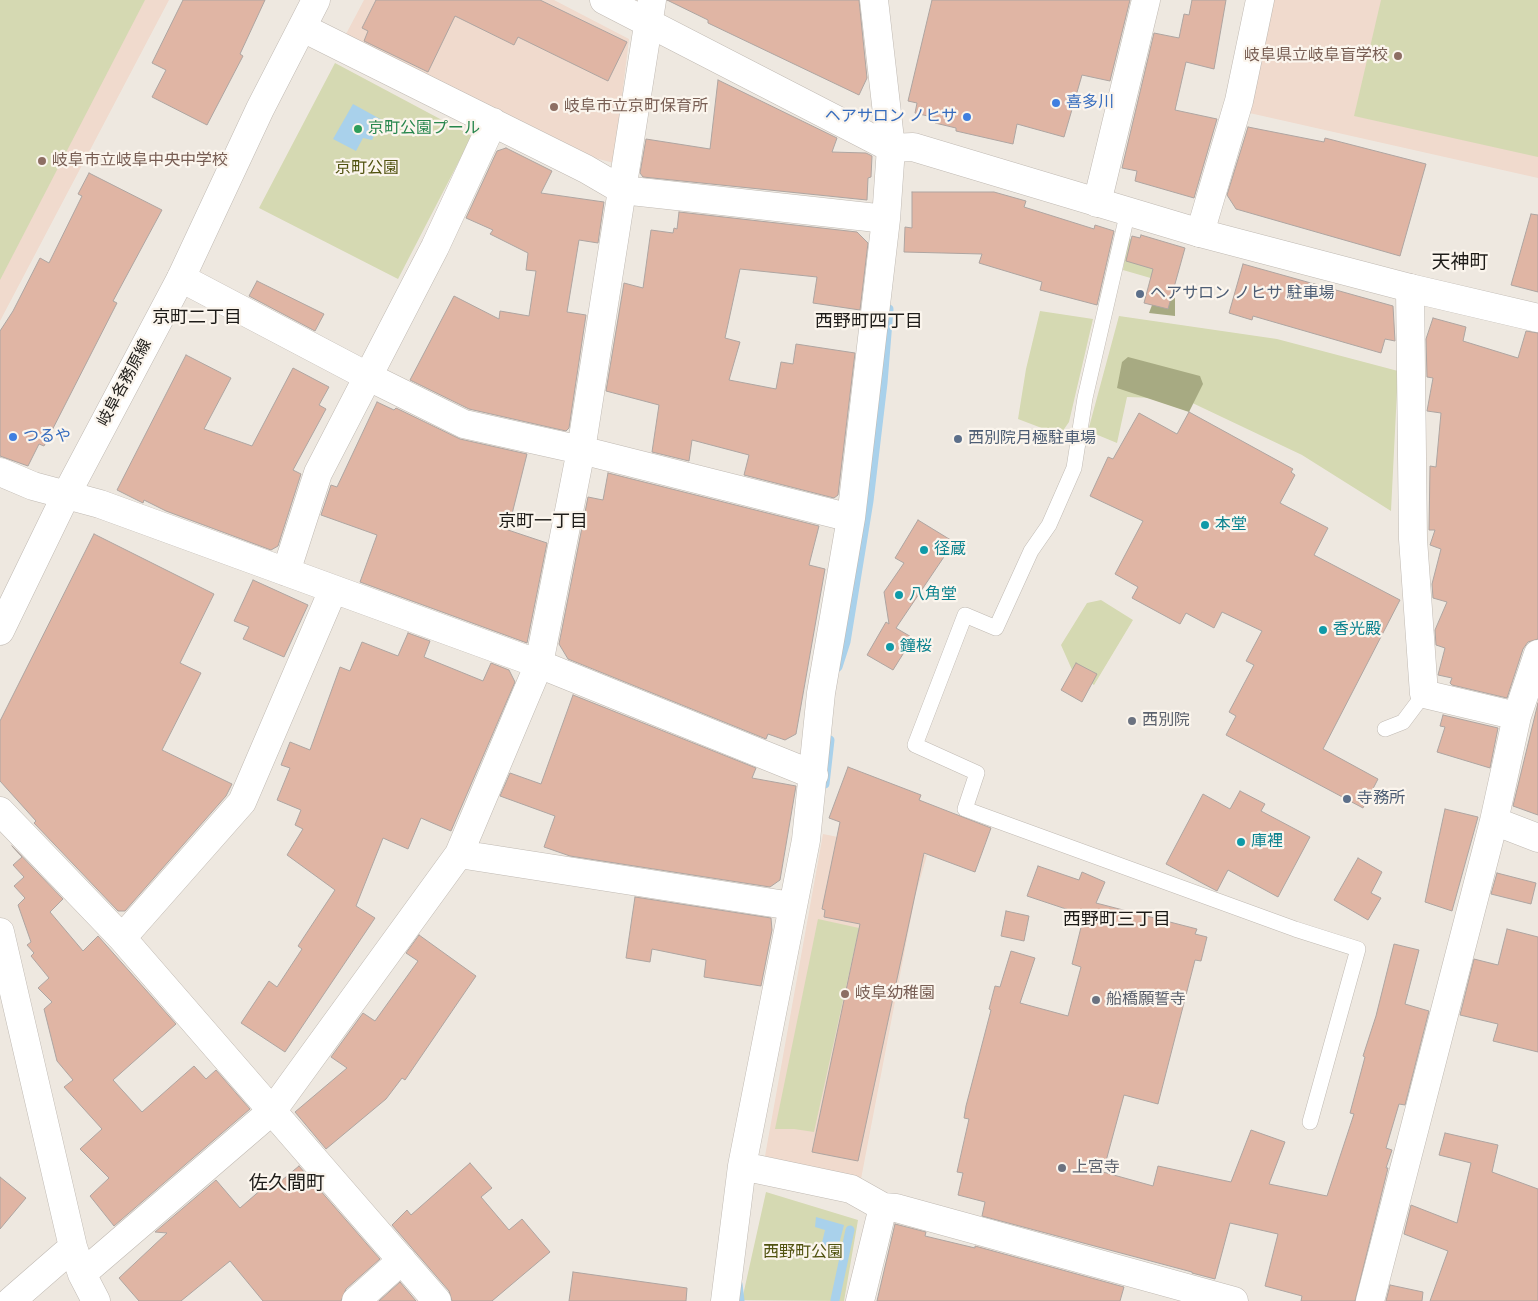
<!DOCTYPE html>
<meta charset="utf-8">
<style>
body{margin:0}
canvas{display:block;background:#eee8e0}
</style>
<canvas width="1538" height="1301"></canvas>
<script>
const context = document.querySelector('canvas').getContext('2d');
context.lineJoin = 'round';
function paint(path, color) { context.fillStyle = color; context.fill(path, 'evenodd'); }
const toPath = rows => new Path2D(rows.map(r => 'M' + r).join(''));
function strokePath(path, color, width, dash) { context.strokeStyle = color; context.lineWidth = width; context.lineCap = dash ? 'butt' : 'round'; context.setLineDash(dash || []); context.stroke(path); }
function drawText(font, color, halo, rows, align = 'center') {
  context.font = font + ' "DM Sans","Noto Sans JP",sans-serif'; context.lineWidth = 4.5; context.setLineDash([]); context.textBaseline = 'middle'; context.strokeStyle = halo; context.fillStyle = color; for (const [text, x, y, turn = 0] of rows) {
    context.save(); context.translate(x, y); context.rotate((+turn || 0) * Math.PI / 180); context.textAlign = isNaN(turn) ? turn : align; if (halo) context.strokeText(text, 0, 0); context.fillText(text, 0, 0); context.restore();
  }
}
paint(toPath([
 [0,0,169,0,0,321],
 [364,0,554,0,629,39,614,163,587,156,346,34],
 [1270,0,1538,0,1538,178,1245,112],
 [823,834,927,855,915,897,861,1179,765,1156]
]), '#f0dacd');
paint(toPath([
 [0,0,145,0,0,280],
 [1381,0,1538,0,1538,157,1354,116],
 [335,63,472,136,398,279,259,208],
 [1128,238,1163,249,1154,279,1123,270],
 [1040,311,1093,319,1069,422,1060,435,1018,419,1026,369],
 [1119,316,1277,339,1398,371,1391,511,1302,455,1184,399,1127,397,1117,443,1088,431],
 [1101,600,1133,620,1094,685,1073,672,1061,645,1087,603],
 [818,919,859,928,814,1132,794,1129,775,1129],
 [766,1192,858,1220,844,1301,742,1300]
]), '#d5d9b2');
paint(toPath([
 [1158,289,1175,292,1175,316,1149,313],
 [1128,357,1200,376,1203,384,1189,412,1117,388,1122,362]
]), '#a7aa82');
paint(toPath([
 [353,104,382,120,372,140,363,138,356,151,333,139],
 [816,1217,844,1225,837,1252,821,1247,825,1230,815,1227]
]), '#a9d1eb');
strokePath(toPath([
 [838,667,846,642,869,501,883,383,889,309],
 [825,784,830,740],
 [738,1284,740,1301],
 [835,1300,850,1230]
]), '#a9d1eb', 9);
const building = toPath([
 [183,0,265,0,240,54,243,56,207,125,152,97,166,70,152,63,183,0],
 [376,0,540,0,627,42,608,81,518,37,514,45,455,16,428,72,364,41,368,31,362,28,376,0],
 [667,0,859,0,867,78,859,95,708,23,708,20,667,0],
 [932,0,1130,0,1110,81,1082,75,1064,137,1017,124,1013,144,956,131,956,128,935,123,936,118,915,113,917,103,908,101,932,0],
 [1192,0,1226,0,1214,69,1186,62,1175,110,1217,119,1194,198,1135,181,1137,171,1122,168,1154,33,1179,38,1184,14,1189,15,1192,0],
 [718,80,837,138,832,152,866,153,872,156,871,177,868,178,867,200,643,177,640,173,646,139,710,149,718,80],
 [1248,127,1324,142,1325,138,1426,164,1400,256,1236,209,1227,195,1248,127],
 [506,148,552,171,541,193,604,202,598,243,579,240,567,312,586,315,569,428,566,431,469,409,410,380,454,296,499,319,500,311,529,316,536,271,526,270,528,253,490,234,493,230,466,218,497,151,506,148],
 [89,173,162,210,113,301,117,303,44,446,39,444,28,466,0,456,0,331,13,311,40,258,49,263,82,196,78,194,89,173],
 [912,192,994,192,1026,201,1024,207,1094,229,1095,225,1114,231,1097,305,1040,290,1042,282,979,263,982,254,904,252,905,227,912,228,912,192],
 [679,212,857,232,868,243,860,310,813,303,817,277,740,269,725,338,740,342,729,380,776,389,781,362,793,364,796,344,855,353,838,495,834,498,744,475,749,455,692,440,689,461,652,452,659,405,606,391,624,283,643,288,651,230,673,233,674,228,677,229,679,212],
 [1531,214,1538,215,1538,292,1511,285,1531,214],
 [1141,235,1185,248,1168,309,1144,303,1153,269,1126,261,1132,236,1140,238,1141,235],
 [1243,264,1393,306,1395,341,1385,339,1381,353,1253,316,1252,320,1229,313,1243,264],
 [257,281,324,314,315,331,249,296,257,281],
 [1433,318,1466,327,1463,341,1518,358,1526,331,1538,333,1538,639,1528,642,1523,649,1507,698,1452,685,1450,683,1452,678,1438,675,1445,648,1436,645,1435,630,1447,602,1433,598,1432,584,1441,549,1430,545,1435,530,1429,530,1430,466,1436,467,1441,413,1427,411,1433,378,1427,377,1426,339,1433,318],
 [186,355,231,378,204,429,252,446,293,368,329,387,319,405,326,409,293,470,301,474,278,546,271,550,166,511,144,500,143,503,117,490,186,355],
 [377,402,394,410,396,408,460,439,527,454,508,530,547,543,527,643,360,582,377,535,321,515,331,485,337,487,377,402],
 [1189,412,1293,469,1291,472,1295,475,1280,503,1328,528,1314,555,1400,600,1323,749,1378,779,1363,808,1226,735,1236,716,1229,712,1254,665,1246,661,1262,631,1222,612,1214,628,1186,613,1180,624,1132,598,1138,587,1115,574,1143,521,1090,496,1108,457,1113,459,1139,413,1177,434,1189,412],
 [608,473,819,526,809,565,825,569,796,734,785,740,768,734,766,739,568,659,559,644,588,497,603,500,608,473],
 [918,520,954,542,896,628,913,638,893,670,867,655,886,622,889,624,884,592,904,563,895,558,918,520],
 [94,534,214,594,180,663,201,673,162,750,232,784,226,796,125,911,118,911,34,823,36,821,0,781,0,721,94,534],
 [253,580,308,605,284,657,243,639,249,627,234,621,253,580],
 [408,633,430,641,424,657,483,681,491,663,509,670,515,682,451,831,421,818,408,849,383,838,356,906,375,918,285,1052,241,1023,269,981,277,987,302,949,298,946,335,890,287,855,303,829,295,825,301,810,277,800,290,768,281,765,290,742,310,750,340,667,350,671,362,642,398,656,408,633],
 [1076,663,1097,674,1082,702,1061,690,1076,663],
 [573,695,756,768,752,778,796,786,780,880,770,887,570,856,544,847,555,816,500,796,510,773,541,784,573,695],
 [1538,703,1538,815,1513,806,1538,703],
 [1443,715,1498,728,1490,768,1437,752,1445,727,1440,726,1443,715],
 [848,767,921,795,919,800,991,828,975,872,924,853,858,1161,812,1152,860,924,824,917,825,910,822,909,840,822,829,818,848,767],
 [1240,791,1265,804,1261,811,1310,837,1278,897,1228,870,1217,891,1166,864,1203,794,1230,809,1240,791],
 [1445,809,1478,817,1452,911,1425,902,1445,809],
 [12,846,63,899,50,912,83,951,98,936,176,1024,113,1080,142,1112,194,1066,206,1079,216,1070,250,1109,114,1226,90,1196,109,1178,80,1149,102,1129,64,1087,73,1080,57,1061,44,1009,52,1002,38,988,49,978,31,956,34,953,27,945,31,942,18,905,25,898,14,886,24,877,13,865,22,857,12,846],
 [1358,858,1382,872,1371,893,1381,898,1368,920,1334,900,1358,858],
 [1038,866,1079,880,1082,872,1105,882,1096,903,1197,929,1195,934,1207,937,1201,961,1195,960,1158,1104,1124,1095,1103,1172,1153,1186,1158,1166,1231,1182,1251,1130,1285,1142,1269,1184,1327,1196,1354,1114,1350,1113,1365,1057,1363,1056,1376,1016,1394,944,1419,950,1405,1004,1429,1011,1405,1105,1399,1104,1386,1148,1392,1150,1386,1168,1388,1168,1355,1301,1301,1301,1302,1296,1265,1286,1278,1234,1230,1223,1215,1279,1192,1273,1192,1272,982,1216,985,1202,958,1195,963,1173,957,1172,969,1119,964,1118,966,1106,991,1010,989,1009,995,986,1000,987,1011,951,1035,958,1020,1003,1068,1016,1081,967,1072,964,1084,915,1027,896,1038,866],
 [1497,873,1536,883,1531,904,1491,894,1497,873],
 [635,897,771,918,772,930,761,986,704,977,706,960,652,949,650,962,626,958,635,897],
 [1006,911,1029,916,1024,941,1001,936,1006,911],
 [1507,929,1538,937,1538,1052,1493,1041,1498,1024,1460,1015,1474,959,1498,965,1507,929],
 [419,935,476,976,405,1080,402,1078,386,1099,326,1149,295,1112,347,1068,331,1057,363,1013,375,1021,418,961,406,953,419,935],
 [1445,1133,1498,1145,1492,1172,1538,1189,1538,1301,1430,1301,1448,1251,1404,1234,1411,1205,1457,1223,1471,1163,1439,1155,1445,1133],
 [470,1163,492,1188,481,1197,509,1230,522,1219,550,1252,492,1301,452,1301,449,1291,392,1225,407,1210,411,1215,470,1163],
 [299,1166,380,1259,346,1289,341,1301,263,1301,230,1261,181,1301,139,1301,119,1278,167,1233,155,1232,216,1180,240,1208,271,1181,275,1186,299,1166],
 [0,1177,26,1198,0,1229,0,1177],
 [895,1224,926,1232,925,1236,975,1248,975,1246,1124,1287,1120,1301,877,1301,895,1224],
 [573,1272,687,1288,686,1301,569,1301,573,1272],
 [400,1282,416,1301,379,1301,400,1282],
 [1390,1285,1423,1292,1422,1301,1386,1301,1390,1285]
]);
paint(building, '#e0b5a4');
strokePath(building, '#aea5a1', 1);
const service = toPath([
 [1128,211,1085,398,1074,468,1049,525,1031,551,996,628,965,615,915,745,977,773,965,809,1295,929,1358,949,1310,1122],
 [1385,729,1403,722,1424,694]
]);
const minor = toPath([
 [303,28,586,169,622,190,886,219],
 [1097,203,1146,0],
 [1200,233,1239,101,1260,0],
 [181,278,367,376,464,424,581,450,851,518],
 [1410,288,1413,539,1424,694,1517,716],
 [0,472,33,486,100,504,539,664,814,775],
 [286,572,318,473,435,247,493,122],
 [0,811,122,938,437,1301],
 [1494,821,1538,838],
 [459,854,792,906],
 [0,932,73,1247,82,1274,96,1301],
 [122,938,242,802,333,590],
 [742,1166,851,1189,883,1207,896,1208,1234,1301],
 [82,1274,273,1110,459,854,539,664,581,450,652,0],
 [11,1301,73,1247],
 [356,1301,402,1260],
 [725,1301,742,1166,806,840,821,693,851,518,886,219,891,148,874,0],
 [860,1301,883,1207],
 [1370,1301,1494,821,1517,716,1538,654]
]);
const tertiary = toPath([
 [604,0,891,148,913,147,1200,233,1410,288,1538,318]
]);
const secondary = toPath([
 [0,631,66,495,181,278,260,109,316,0]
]);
strokePath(service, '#c0bab3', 16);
strokePath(minor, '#c0bab3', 29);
strokePath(tertiary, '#c0bab3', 29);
strokePath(secondary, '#c0bab3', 29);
strokePath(service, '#fff', 15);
strokePath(minor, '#fff', 28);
strokePath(tertiary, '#fff', 28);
strokePath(secondary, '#fff', 28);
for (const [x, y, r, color] of [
 [1398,56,5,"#8d6e63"],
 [1056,103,5,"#3f7fe0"],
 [554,107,5,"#8d6e63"],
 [967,117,5,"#3f7fe0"],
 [358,129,5,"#2e9e5b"],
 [42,161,5,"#8d6e63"],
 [1140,294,5,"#5c6f8a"],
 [13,437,5,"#3f7fe0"],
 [958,439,5,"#5c6f8a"],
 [1205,525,5,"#0f9aa8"],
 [924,550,5,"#0f9aa8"],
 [899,595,5,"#0f9aa8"],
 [1323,630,5,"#0f9aa8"],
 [890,647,5,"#0f9aa8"],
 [1132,721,5,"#6b7280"],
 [1347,799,5,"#5c6f8a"],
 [1241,842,5,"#0f9aa8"],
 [845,994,5,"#8d6e63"],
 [1096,1000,5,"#6b7280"],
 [1062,1168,5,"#6b7280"]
]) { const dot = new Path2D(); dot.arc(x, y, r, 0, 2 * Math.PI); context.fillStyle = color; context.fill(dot); strokePath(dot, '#fbf5ed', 2); }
drawText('16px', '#785e54', '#fbf5ed', [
 ["岐阜県立岐阜盲学校",1388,56,"right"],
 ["岐阜市立京町保育所",564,107],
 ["岐阜市立岐阜中央中学校",52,161],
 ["岐阜幼稚園",855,994]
], 'left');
drawText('16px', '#366cbe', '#fbf5ed', [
 ["喜多川",1066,103],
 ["ヘアサロン ノヒサ",957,117,"right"],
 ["つるや",23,437]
], 'left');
drawText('16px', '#27864d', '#fbf5ed', [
 ["京町公園プール",368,129]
], 'left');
drawText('16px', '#50520f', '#fbf5ed', [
 ["京町公園",367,169],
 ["西野町公園",803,1253]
]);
drawText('16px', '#4e5e75', '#fbf5ed', [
 ["ヘアサロン ノヒサ 駐車場",1150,294],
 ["西別院月極駐車場",968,439],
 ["寺務所",1357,799]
], 'left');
drawText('16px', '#1e1c19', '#fbf5ed', [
 ["岐阜各務原線",125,383,-62]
]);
drawText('16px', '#0d838f', '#fbf5ed', [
 ["本堂",1215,525],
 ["径蔵",934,550],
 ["八角堂",909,595],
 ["香光殿",1333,630],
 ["鐘桜",900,647],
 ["庫裡",1251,842]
], 'left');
drawText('16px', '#5b616d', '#fbf5ed', [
 ["西別院",1142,721],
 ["船橋願誓寺",1106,1000],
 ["上宮寺",1072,1168]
], 'left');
drawText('18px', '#1e1c19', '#fbf5ed', [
 ["京町二丁目",197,318],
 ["西野町四丁目",869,322],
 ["京町一丁目",543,522],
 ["西野町三丁目",1117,920]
]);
drawText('19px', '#1e1c19', '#fbf5ed', [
 ["天神町",1460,263],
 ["佐久間町",287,1184]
]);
</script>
